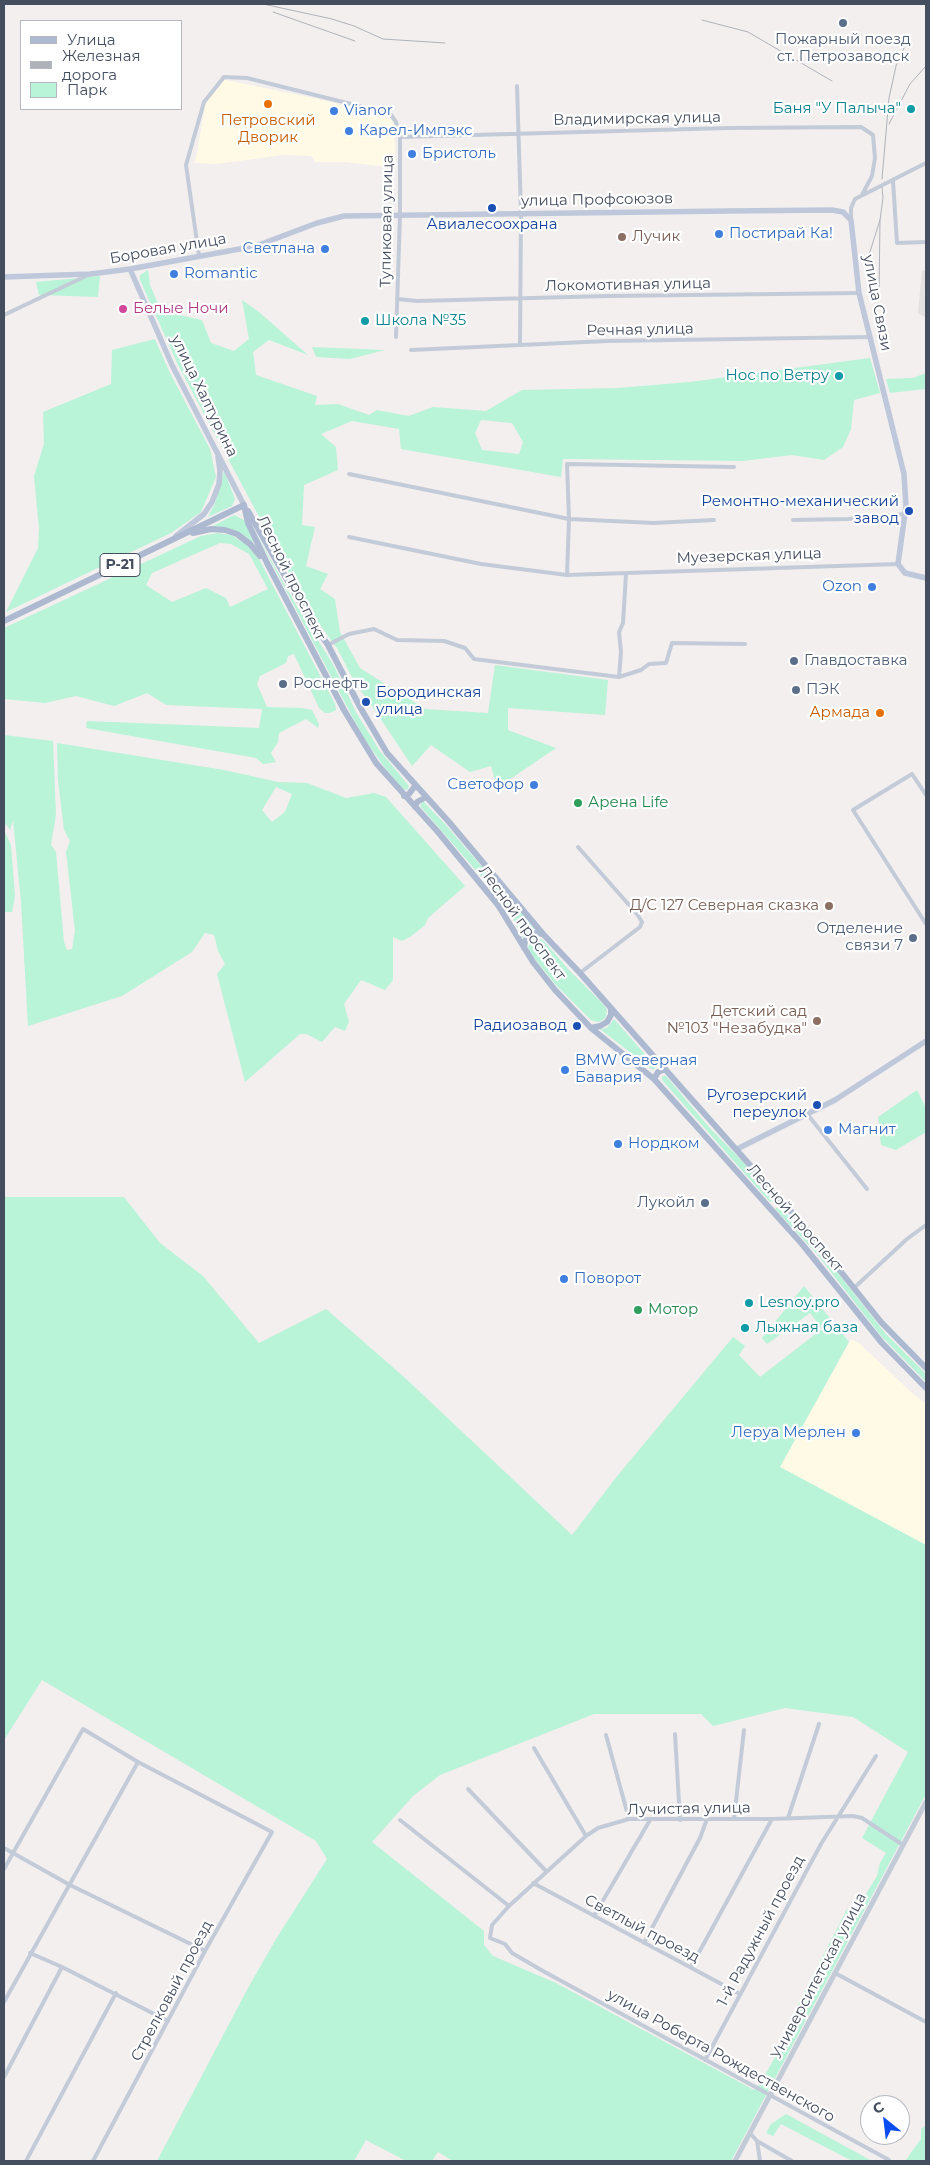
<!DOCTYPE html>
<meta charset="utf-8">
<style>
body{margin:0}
#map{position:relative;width:930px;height:2165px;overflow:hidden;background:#f2efee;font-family:Montserrat,sans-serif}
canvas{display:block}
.frame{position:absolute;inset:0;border:5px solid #454e5e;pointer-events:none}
.legend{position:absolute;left:20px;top:20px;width:162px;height:90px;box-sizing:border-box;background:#fff;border:1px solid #b5b8bf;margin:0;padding:6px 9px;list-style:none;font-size:15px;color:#454e5e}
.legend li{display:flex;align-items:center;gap:10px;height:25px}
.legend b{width:25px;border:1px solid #b5b8bf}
.north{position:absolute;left:860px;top:2095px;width:50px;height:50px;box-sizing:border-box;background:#fff;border:1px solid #b5b8bf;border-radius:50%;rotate:331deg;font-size:14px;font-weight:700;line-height:20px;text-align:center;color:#454e5e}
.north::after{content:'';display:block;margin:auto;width:18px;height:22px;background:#084cf2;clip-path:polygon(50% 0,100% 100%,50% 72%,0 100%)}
</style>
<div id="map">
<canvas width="930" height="2165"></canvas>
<div class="frame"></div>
<ul class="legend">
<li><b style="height:6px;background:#acb9d0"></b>Улица</li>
<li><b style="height:6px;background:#b0b2ba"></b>Железная дорога</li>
<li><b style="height:14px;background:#b9f3d8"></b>Парк</li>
</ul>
<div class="north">С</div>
</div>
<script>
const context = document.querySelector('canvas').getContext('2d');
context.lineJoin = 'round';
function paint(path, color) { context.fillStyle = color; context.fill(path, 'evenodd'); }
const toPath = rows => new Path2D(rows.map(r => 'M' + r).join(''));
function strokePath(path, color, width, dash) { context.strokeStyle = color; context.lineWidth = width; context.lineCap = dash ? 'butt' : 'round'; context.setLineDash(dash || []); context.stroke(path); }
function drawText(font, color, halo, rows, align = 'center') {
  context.font = font + ' Montserrat,sans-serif'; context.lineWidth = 4.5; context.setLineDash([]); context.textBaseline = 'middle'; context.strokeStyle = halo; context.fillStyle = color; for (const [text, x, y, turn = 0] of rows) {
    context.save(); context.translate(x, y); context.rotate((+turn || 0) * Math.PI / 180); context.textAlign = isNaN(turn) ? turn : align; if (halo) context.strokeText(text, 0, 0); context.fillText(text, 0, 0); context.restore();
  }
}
paint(toPath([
 [226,80,323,100,386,117,394,121,396,168,344,162,315,162,311,156,284,155,216,164,195,163,206,102,221,81],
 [851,1339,859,1343,912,1393,926,1404,926,1545,779,1467]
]), '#fefae6');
paint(toPath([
 [926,270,926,318,918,313,922,271]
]), '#e3e0e0');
paint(toPath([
 [148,270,150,285,161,311,202,320,211,343,234,351,249,339,242,300,259,312,308,355,269,340,253,352,256,375,317,396,315,405,338,404,369,415,377,410,409,416,433,407,486,411,522,390,618,388,690,382,870,358,880,393,854,400,851,429,843,447,824,460,792,455,743,461,563,459,561,477,401,449,399,429,352,421,321,434,336,447,338,470,304,485,302,525,315,527,306,566,328,574,320,589,335,599,340,632,360,668,425,709,488,713,495,665,608,680,605,715,508,708,508,730,556,748,497,788,491,766,470,772,431,745,412,766,368,700,356,685,337,648,310,612,178,365,140,280,140,275],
 [481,420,512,423,523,442,519,454,482,450,475,433],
 [100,276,98,297,39,295,36,282],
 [155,339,169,371,210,449,216,477,201,512,171,533,6,612,38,548,39,529,34,476,44,444,43,412,111,384,112,350],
 [312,347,385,350,350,359,316,357],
 [926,373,926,389,890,393,886,379,913,378],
 [224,471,235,499,232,506,208,517,215,503],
 [234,515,244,520,254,543,244,535,231,530,211,527],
 [251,524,295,603,334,666,357,714,380,751,409,786,407,790,403,789,385,768,363,737],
 [218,533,231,535,246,544,259,559,335,704,336,710,330,713,325,713,319,708,294,654,288,656,286,663,260,676,257,684,267,707,302,708,312,710,319,724,318,728,306,719,279,733,278,742,271,753,276,762,263,764,256,758,86,728,87,721,259,728,262,709,166,705,147,693,114,706,76,696,45,703,4,699,4,628,201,536],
 [220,543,231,544,249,554,268,589,230,607,226,598,206,588,172,602,146,585,152,573],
 [4,735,53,741,56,815,51,845,56,852,64,942,67,950,72,949,75,931,66,852,70,841,64,830,58,781,57,743,224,770,278,782,307,783,346,798,374,793,386,797,465,886,428,918,425,925,410,937,402,941,393,937,393,980,385,990,361,980,344,1004,349,1022,345,1031,335,1027,322,1042,306,1034,300,1034,245,1082,217,974,225,964,218,951,214,935,205,933,192,952,122,996,28,1026,21,902,13,820,10,830,6,824,4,830,11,845,15,896,12,912,4,912],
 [276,787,292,794,285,812,272,822,262,810],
 [423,801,444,823,535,928,523,938,510,913,499,897,420,806],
 [537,938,543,940,569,970,604,1005,607,1010,606,1016,603,1020,598,1022,591,1020,556,985,530,953,528,947,532,940],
 [614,1019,656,1067,653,1070,600,1029,607,1028],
 [662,1076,666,1076,708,1126,744,1163,774,1198,774,1202,769,1201,662,1080],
 [917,1090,925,1106,926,1132,896,1150,881,1145,878,1117],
 [4,1197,124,1197,160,1243,203,1276,259,1343,326,1309,404,1377,572,1535,618,1475,733,1337,745,1346,739,1355,760,1377,822,1329,810,1313,767,1344,762,1338,804,1286,849,1342,780,1467,926,1545,926,1794,731,2161,453,2161,438,2152,432,2161,406,2161,366,2140,354,2161,157,2161,248,1988,276,1939,327,1859,316,1841,42,1680,4,1740],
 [785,1708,853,1717,908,1752,862,1838,886,1853,880,1863,877,1876,855,1912,847,1909,790,2020,793,2025,760,2084,754,2090,556,1983,493,1956,484,1945,484,1931,372,1842,413,1796,440,1775,594,1714,701,1714,713,1726],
 [780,1206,837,1272,886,1334,926,1374,926,1382,881,1336,816,1253,775,1209],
 [786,2114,872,2161,852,2161,781,2124,773,2136,766,2133,771,2124],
 [926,2125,926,2161,905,2161,921,2139,921,2129]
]), '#b9f3d8');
strokePath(toPath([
 [517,86,521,213,520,344],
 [400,137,728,128,861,127,873,135,875,158,872,176,862,195],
 [893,181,897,243,926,242],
 [851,220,851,208,855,199,926,163],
 [199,256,186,165,204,102,224,77,247,78,383,112,391,115,396,122,400,137,400,215,396,337],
 [397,299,417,301,608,296,859,293],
 [4,315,88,275],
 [411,350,607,341,870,337],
 [349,474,569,519,654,523,714,520],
 [793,520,848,519,905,514],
 [349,537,481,564,567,575,898,564],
 [567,575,569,519,567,464,734,467],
 [328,645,349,634,374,629,397,640,444,641,465,648,474,659,619,677,641,670,649,664,666,663,672,643,745,644],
 [619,677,621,652,619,632,623,623,626,574],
 [926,795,912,774,853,810,926,924],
 [578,847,637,914,642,922,640,927,580,973],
 [808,1115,867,1189],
 [855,1287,907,1239,926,1225],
 [675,1734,680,1820],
 [606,1735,629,1819],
 [534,1748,586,1836],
 [468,1789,546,1871],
 [788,1818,819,1724],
 [734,1819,744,1730],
 [400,1820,509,1906],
 [4,1848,70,1885,205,1951],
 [4,1869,83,1729,138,1762,272,1832,205,1951,93,2161],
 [533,1883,740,1994],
 [594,1916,650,1820],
 [644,1943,700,1838,707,1819],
 [30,1953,62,1967,168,2021],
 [691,1967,772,1819],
 [835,1973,926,2022],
 [4,2002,138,1762],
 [705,2060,821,1844,876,1756],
 [4,2077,62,1967],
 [750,2133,757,2141,792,2161],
 [757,2141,760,2161],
 [889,2160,543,1971,512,1953,505,1944,490,1938,492,1925,509,1906,586,1836,598,1828,629,1819,772,1819,853,1816,862,1818,903,1845],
 [26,2161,116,1993]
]), '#c4cbd8', 4);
strokePath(toPath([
 [735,2161,926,1802]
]), '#c4cbd8', 5);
strokePath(toPath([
 [130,269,172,365,244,505],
 [4,277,90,274,130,269,256,246,317,223,344,216,728,211,832,210,843,212,851,220,859,293,904,474,906,506,898,564,905,573,926,578],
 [176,536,204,514,212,502,219,484,220,471,218,457],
 [737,1149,835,1100,926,1041]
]), '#bfc8da', 5.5);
strokePath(toPath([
 [244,505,248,523,267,563,344,710,376,763,438,832,498,905,533,962,555,990,591,1028,654,1079,802,1244,882,1343,926,1388],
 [248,511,306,613,328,645,360,707,387,753,449,822,543,934,580,973,810,1233,881,1322,926,1368],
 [193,533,211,529,225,530,237,534,250,544,260,556],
 [4,621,244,505],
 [404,796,409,794,415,786],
 [415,807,417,802,426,797],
 [524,948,525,941,529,936,536,933,543,934],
 [591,1028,600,1026,607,1022,611,1015,611,1008],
 [654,1079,658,1072,665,1069]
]), '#acb9d0', 6);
strokePath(toPath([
 [263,4,332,19,354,26,383,39,445,43],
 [273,12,355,41],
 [702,20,748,32,832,81],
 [889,124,910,84,926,66],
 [882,179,889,98,896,66,904,48],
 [869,255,880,220,883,198,882,187],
 [879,299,880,220]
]), '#b0b2ba', 1);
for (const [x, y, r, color] of [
 [843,23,5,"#5c6f8a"],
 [268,104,5,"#e8710a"],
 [911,109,5,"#0f9aa8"],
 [334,111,5,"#3f7fe0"],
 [349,131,5,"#3f7fe0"],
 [412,154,5,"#3f7fe0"],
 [492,208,5,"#1a4fb4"],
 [719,234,5,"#3f7fe0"],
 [622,237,5,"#8d6e63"],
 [325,249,5,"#3f7fe0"],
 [174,274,5,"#3f7fe0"],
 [123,309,5,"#d1479c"],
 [365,321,5,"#0f9aa8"],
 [839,376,5,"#0f9aa8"],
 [909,511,5,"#1a4fb4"],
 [872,587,5,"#3f7fe0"],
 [794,661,5,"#5c6f8a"],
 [283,684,5,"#5c6f8a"],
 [796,690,5,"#5c6f8a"],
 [366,702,5,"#1a4fb4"],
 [880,713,5,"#e8710a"],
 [534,785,5,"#3f7fe0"],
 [578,803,5,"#2e9e5b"],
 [829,906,5,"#8d6e63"],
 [913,938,5,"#5c6f8a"],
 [817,1021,5,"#8d6e63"],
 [577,1026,5,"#1a4fb4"],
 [565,1070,5,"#3f7fe0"],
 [817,1105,5,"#1a4fb4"],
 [828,1130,5,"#3f7fe0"],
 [618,1144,5,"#3f7fe0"],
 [705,1203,5,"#5c6f8a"],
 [564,1279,5,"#3f7fe0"],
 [749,1303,5,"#0f9aa8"],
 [638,1310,5,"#2e9e5b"],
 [745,1328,5,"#0f9aa8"],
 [856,1433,5,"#3f7fe0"]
]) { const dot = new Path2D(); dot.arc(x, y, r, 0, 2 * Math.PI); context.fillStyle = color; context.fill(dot); strokePath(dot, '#fff', 2); }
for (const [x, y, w] of [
 [120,565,40]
]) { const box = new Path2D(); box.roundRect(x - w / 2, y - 11.5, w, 23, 4); context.fillStyle = '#fff'; context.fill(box); strokePath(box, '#454e5e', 1); }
drawText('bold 14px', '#454e5e', null, [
 ["Р-21",120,565]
]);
drawText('15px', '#4e5e75', '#fff', [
 ["Пожарный поезд",843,40,"center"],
 ["ст. Петрозаводск",843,57,"center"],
 ["Главдоставка",804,661],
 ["Роснефть",293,684],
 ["ПЭК",806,690],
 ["Отделение",903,929,"right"],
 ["связи 7",903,946,"right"],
 ["Лукойл",695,1203,"right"]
], 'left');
drawText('15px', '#0d838f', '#fff', [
 ["Баня \"У Палыча\"",901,109,"right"],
 ["Школа №35",375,321],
 ["Нос по Ветру",829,376,"right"],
 ["Lesnoy.pro",759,1303],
 ["Лыжная база",755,1328]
], 'left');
drawText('15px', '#366cbe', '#fff', [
 ["Vianor",344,111],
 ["Карел-Импэкс",359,131],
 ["Бристоль",422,154],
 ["Постирай Ка!",729,234],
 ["Светлана",315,249,"right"],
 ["Romantic",184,274],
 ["Ozon",862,587,"right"],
 ["Светофор",524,785,"right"],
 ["BMW Северная",575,1061],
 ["Бавария",575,1078],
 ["Магнит",838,1130],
 ["Нордком",628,1144],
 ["Поворот",574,1279],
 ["Леруа Мерлен",846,1433,"right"]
], 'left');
drawText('15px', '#454e5e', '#fff', [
 ["Владимирская улица",637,119,-1],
 ["улица Профсоюзов",597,200,-1],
 ["Тупиковая улица",387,221,-89],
 ["Боровая улица",168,249,-10],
 ["Локомотивная улица",628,285,-1],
 ["улица Связи",877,303,79],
 ["Речная улица",640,330,-1],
 ["улица Халтурина",204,396,64],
 ["Муезерская улица",749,556,-2],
 ["Лесной проспект",291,578,64],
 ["Лесной проспект",522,923,54],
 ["Лесной проспект",795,1218,49],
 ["Лучистая улица",689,1809,-1],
 ["Светлый проезд",642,1929,28],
 ["1-й Радужный проезд",761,1931,-62],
 ["Университетская улица",819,1976,-62],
 ["Стрелковый проезд",172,1991,-62],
 ["улица Роберта Рождественского",721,2056,29]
]);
drawText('15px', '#c56008', '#fff', [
 ["Петровский",268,121],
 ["Дворик",268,138],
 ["Армада",870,713,"right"]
]);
drawText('15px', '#164399', '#fff', [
 ["Авиалесоохрана",492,225,"center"],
 ["Ремонтно-механический",899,502],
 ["завод",899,519],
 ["Бородинская",376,693,"left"],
 ["улица",376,710,"left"],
 ["Радиозавод",567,1026],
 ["Ругозерский",807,1096],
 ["переулок",807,1113]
], 'right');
drawText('15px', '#785e54', '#fff', [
 ["Лучик",632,237,"left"],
 ["Д/С 127 Северная сказка",819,906],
 ["Детский сад",807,1012],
 ["№103 \"Незабудка\"",807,1029]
], 'right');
drawText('15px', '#b23c85', '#fff', [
 ["Белые Ночи",133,309]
], 'left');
drawText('15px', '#27864d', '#fff', [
 ["Арена Life",588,803],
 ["Мотор",648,1310]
], 'left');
</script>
